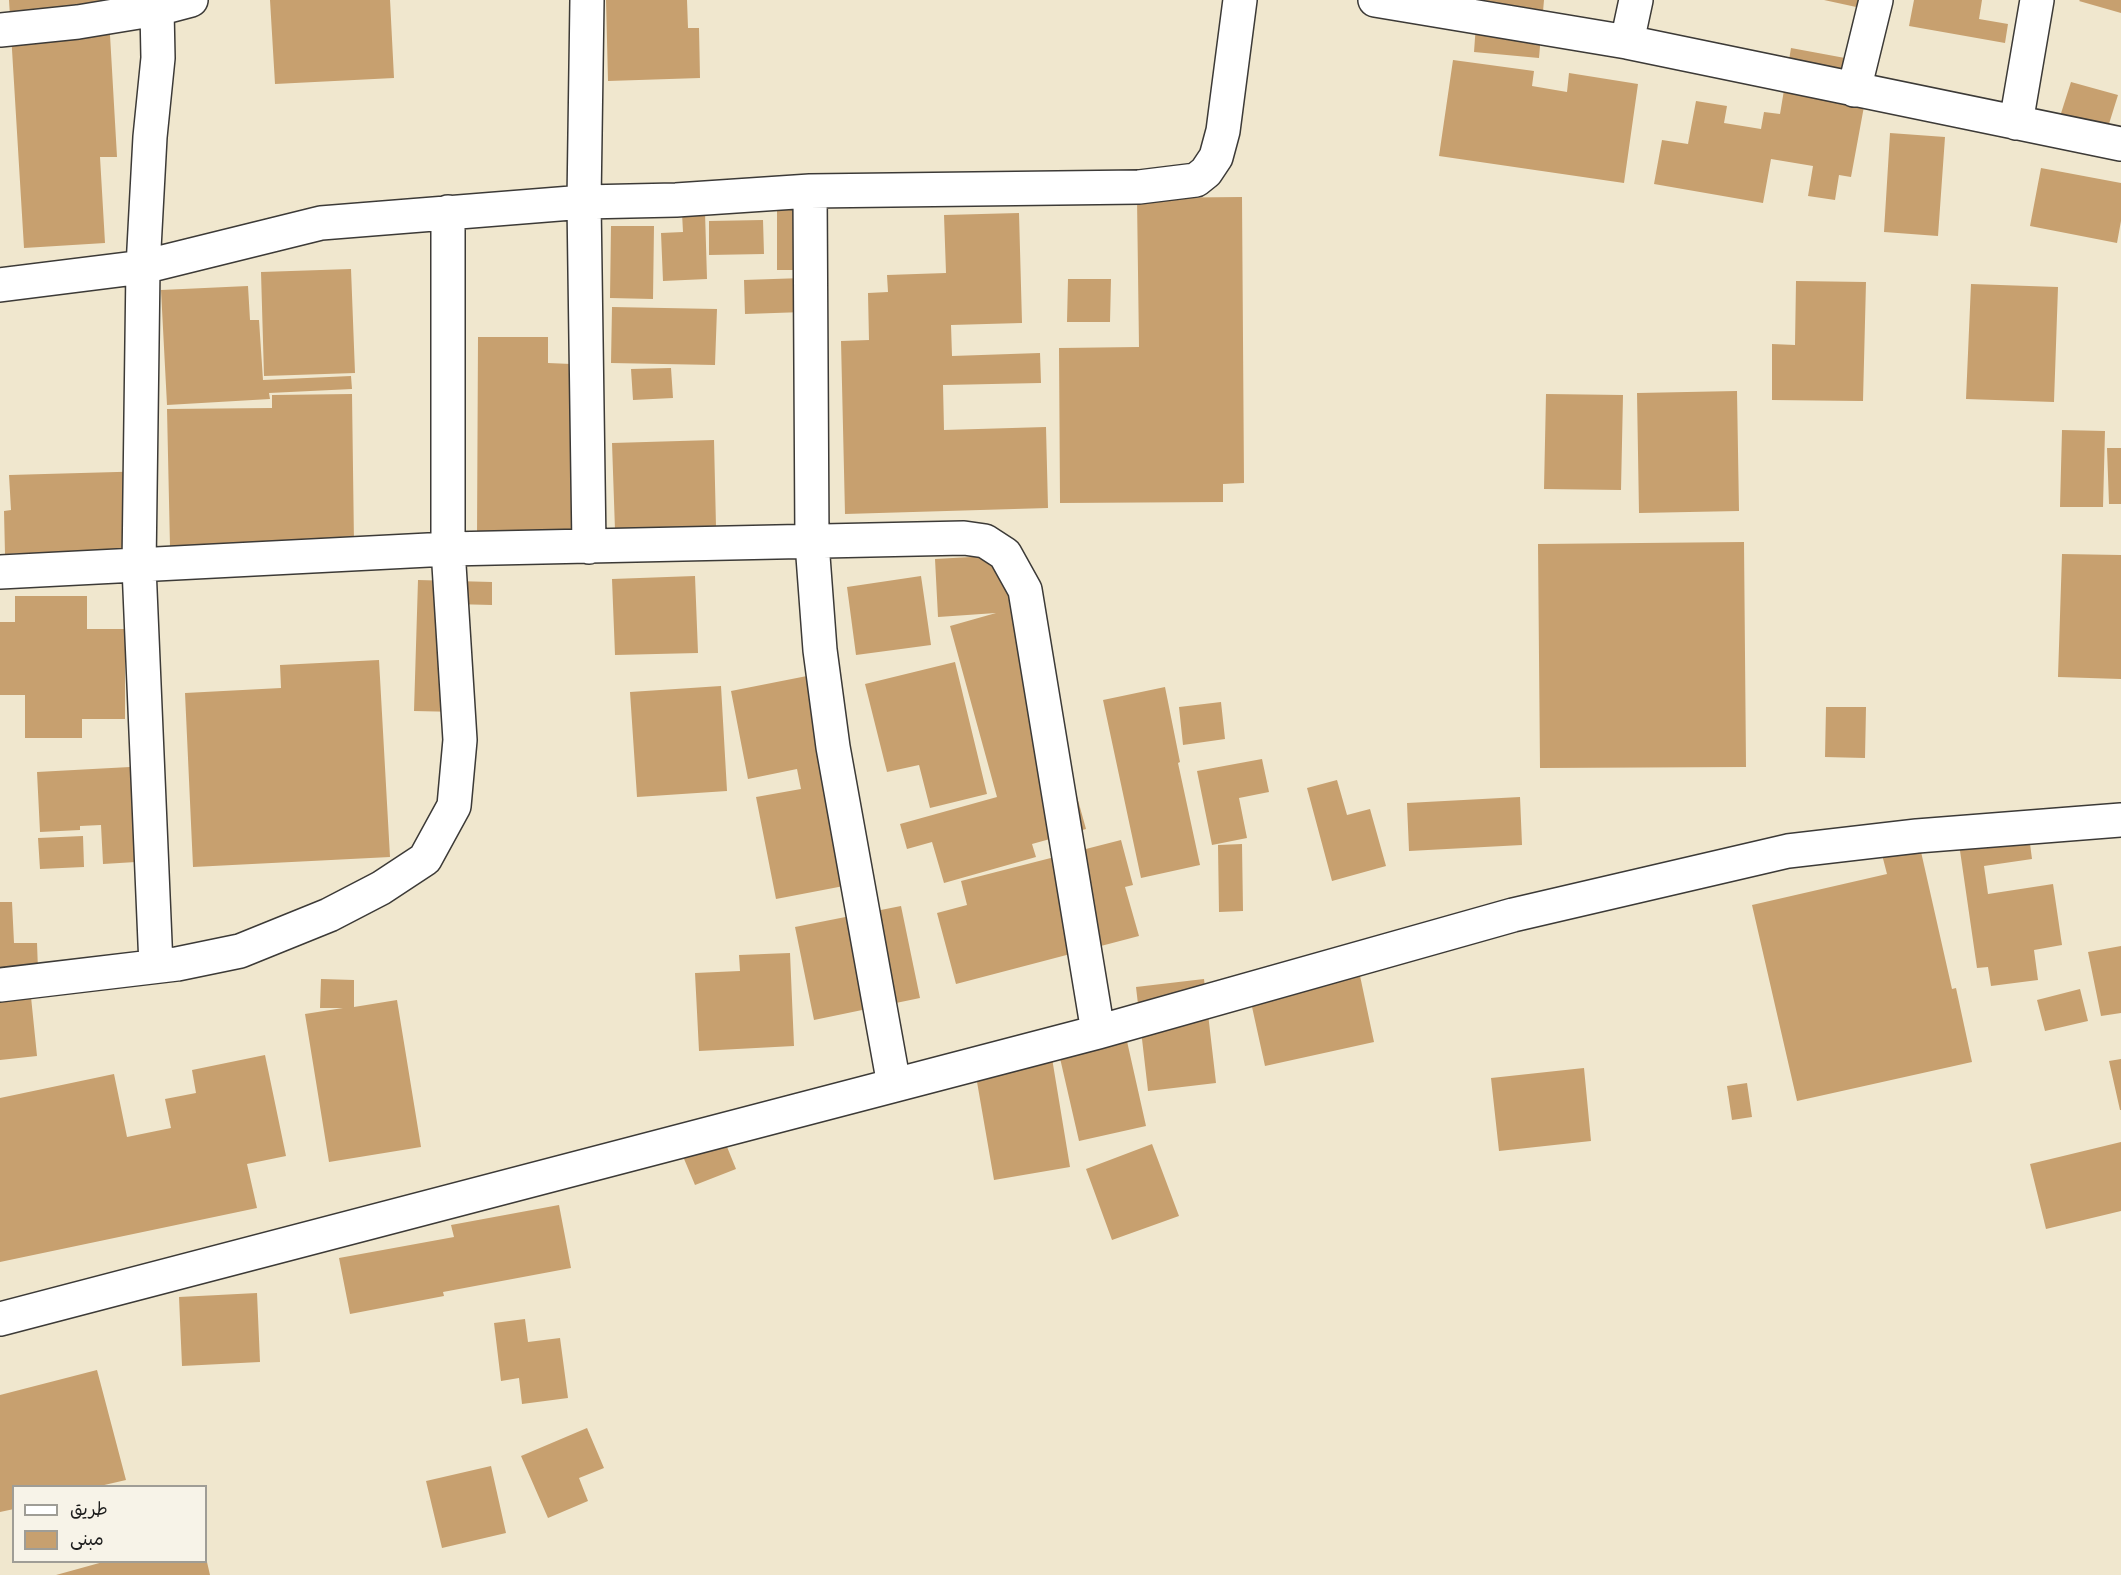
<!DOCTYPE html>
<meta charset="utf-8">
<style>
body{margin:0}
#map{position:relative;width:2121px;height:1575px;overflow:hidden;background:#f0e7ce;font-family:Caveat,"Playpen Sans Arabic",sans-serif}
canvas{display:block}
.legend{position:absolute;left:12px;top:1485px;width:195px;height:78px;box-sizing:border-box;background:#f7f3e8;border:2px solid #9f9d96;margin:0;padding:8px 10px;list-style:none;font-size:18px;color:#1c1c1c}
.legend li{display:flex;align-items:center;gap:12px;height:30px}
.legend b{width:30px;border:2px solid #9f9d96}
</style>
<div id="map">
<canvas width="2121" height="1575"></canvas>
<ul class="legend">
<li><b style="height:8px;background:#fff"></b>طريق</li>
<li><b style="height:16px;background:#c7a06f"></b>مبنى</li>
</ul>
</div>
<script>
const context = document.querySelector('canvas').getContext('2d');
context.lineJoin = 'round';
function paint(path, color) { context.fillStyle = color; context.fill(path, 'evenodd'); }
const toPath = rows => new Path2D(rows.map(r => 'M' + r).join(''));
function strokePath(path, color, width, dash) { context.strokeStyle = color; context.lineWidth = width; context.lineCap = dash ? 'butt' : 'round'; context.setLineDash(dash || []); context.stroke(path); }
paint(toPath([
 [9,0,108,0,117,157,100,157,105,243,24,248],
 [270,0,390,0,394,78,275,84],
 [606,0,687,0,688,28,699,28,700,78,608,81],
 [1461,0,1544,0,1539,58,1474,52,1476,24],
 [1824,0,1872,0,1870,10],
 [1914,0,1982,0,1979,19,2008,24,2005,43,1909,26],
 [2080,0,2121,0,2121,13,2079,1],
 [1791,48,1872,63,1851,177,1839,175,1835,200,1808,196,1813,166,1771,159,1763,203,1654,184,1662,140,1688,144,1696,101,1727,106,1724,123,1761,129,1764,112,1780,114],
 [1453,60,1534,71,1532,86,1567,92,1569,73,1638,84,1624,183,1439,156],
 [2071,82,2118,95,2103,143,2056,129],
 [1890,133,1945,137,1938,236,1884,232],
 [2041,168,2121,183,2121,221,2117,243,2030,226],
 [1242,197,1244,483,1223,484,1223,502,1060,503,1059,348,1139,347,1137,198],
 [777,209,813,209,812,270,777,270],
 [705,212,707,279,663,281,661,233,683,232,682,213],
 [1019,213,1022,323,951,325,952,356,1040,353,1041,383,943,385,944,430,1046,427,1048,508,845,514,841,341,869,340,868,293,888,292,887,275,946,273,944,215],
 [763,220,764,254,709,255,709,221],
 [611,226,654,226,653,299,610,298],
 [351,269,355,373,264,376,261,272],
 [803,278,804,312,745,314,744,280],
 [1068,279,1111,279,1110,322,1067,322],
 [1796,281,1866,282,1863,401,1772,400,1772,344,1795,345],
 [1971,284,2058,287,2054,402,1966,399],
 [248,286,250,320,259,320,263,380,351,376,352,389,269,393,270,399,167,405,161,290],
 [612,307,717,309,715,365,611,363],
 [478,337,548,337,548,363,571,364,571,538,477,537],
 [671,368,673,398,633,400,631,369],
 [1737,391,1739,511,1639,513,1637,393],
 [352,394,354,544,170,547,167,409,272,408,272,395],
 [1546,394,1623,395,1621,490,1544,489],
 [2062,430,2105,431,2103,507,2060,507],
 [714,440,716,527,615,530,612,443],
 [2107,448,2121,448,2121,504,2109,504],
 [153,471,156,549,5,554,4,511,11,510,9,475],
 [1744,542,1746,767,1540,768,1538,544],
 [2062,554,2121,555,2121,679,2058,677],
 [1007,555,1010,609,1024,606,1086,829,1032,844,1036,857,944,883,932,842,907,849,900,824,997,797,950,626,996,613,938,617,935,559],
 [695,576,698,653,615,655,612,579],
 [921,576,931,645,856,655,847,587],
 [418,580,492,582,492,605,453,604,459,712,414,711],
 [15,596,87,596,87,629,125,629,125,719,82,719,82,738,25,738,25,695,0,695,0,622,15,622],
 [379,660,390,857,193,867,185,693,281,688,280,665],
 [955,662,987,794,930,808,919,765,887,772,865,684],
 [812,675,849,885,776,899,756,797,801,789,797,769,748,779,731,691],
 [721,686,727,791,637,797,630,692],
 [1165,687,1180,762,1178,763,1200,865,1141,878,1103,700],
 [1221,702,1225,739,1183,745,1179,707],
 [1826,707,1866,707,1865,758,1825,757],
 [1262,759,1269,792,1239,798,1247,838,1212,845,1197,771],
 [130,767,136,862,103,864,101,825,80,826,80,830,40,832,37,772],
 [1337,780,1347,815,1370,809,1386,866,1332,881,1307,788],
 [1520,797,1522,845,1409,851,1407,803],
 [2027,821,2032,859,1984,866,1988,894,2053,884,2062,945,2034,950,2038,980,1991,986,1988,967,1977,968,1957,830],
 [1917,834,1952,989,1956,988,1972,1062,1797,1101,1752,905,1887,874,1879,843],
 [83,836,84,867,40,869,38,838],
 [1121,840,1133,885,1125,887,1139,936,956,984,937,913,967,905,961,881],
 [1242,844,1243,911,1219,912,1218,845],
 [0,902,12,902,14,943,37,943,38,970,0,971],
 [901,906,920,998,814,1020,795,927],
 [2121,946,2121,1013,2101,1016,2088,952],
 [1355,952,1374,1042,1265,1066,1245,975],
 [790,953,794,1046,699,1051,695,973,740,971,739,955],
 [321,979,354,980,354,1007,397,1000,421,1147,329,1162,305,1014,343,1008,320,1008],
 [1204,979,1216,1083,1148,1091,1136,987],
 [2080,989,2088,1021,2045,1031,2037,1000],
 [31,997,37,1056,0,1060,0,1001],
 [1120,1010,1146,1126,1079,1141,1057,1045],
 [1049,1040,1070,1167,994,1180,972,1053],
 [265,1055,286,1156,247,1164,257,1208,0,1262,0,1098,114,1074,127,1137,171,1128,165,1099,196,1093,192,1070],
 [2121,1059,2121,1110,2120,1110,2109,1061],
 [1584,1068,1591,1141,1499,1151,1491,1078],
 [1747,1083,1752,1117,1732,1120,1727,1086],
 [723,1137,736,1169,695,1185,682,1154],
 [2121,1142,2121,1211,2046,1229,2030,1164],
 [1152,1144,1179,1216,1112,1240,1086,1169],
 [559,1205,571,1268,443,1292,444,1296,350,1314,339,1258,454,1237,451,1225],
 [257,1293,260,1362,182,1366,179,1297],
 [525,1319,528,1342,560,1338,568,1398,522,1404,519,1378,501,1381,494,1323],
 [97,1370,126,1480,100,1486,14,1486,14,1509,0,1512,0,1395],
 [587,1428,604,1468,579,1478,588,1501,548,1518,521,1456],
 [491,1466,506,1533,442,1548,426,1481],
 [103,1562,207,1562,210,1575,56,1575]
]), '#c7a06f');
const minor = toPath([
 [156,0,157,9,191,0],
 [587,0,584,202,589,547],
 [1375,0,1627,42,2121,144],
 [0,30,78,22,157,9,158,58,150,137,143,267,139,567,156,966],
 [1627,42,1636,0],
 [1854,90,1876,0],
 [2016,123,2037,0],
 [810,191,812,543,820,650,833,747,894,1085],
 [0,285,143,267,321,223,584,202,676,200,810,191,1139,187,1196,180,1206,172,1216,157,1223,131,1240,0],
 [0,572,448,549,964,538,985,541,1005,554,1025,590,1098,1032],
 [0,985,177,964,240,951,329,915,381,888,425,859,454,806,460,740,448,549,448,212],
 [0,1319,1098,1032,1513,915,1788,851,1917,836,2121,820]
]);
strokePath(minor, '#3c3a37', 36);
strokePath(minor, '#fff', 33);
</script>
